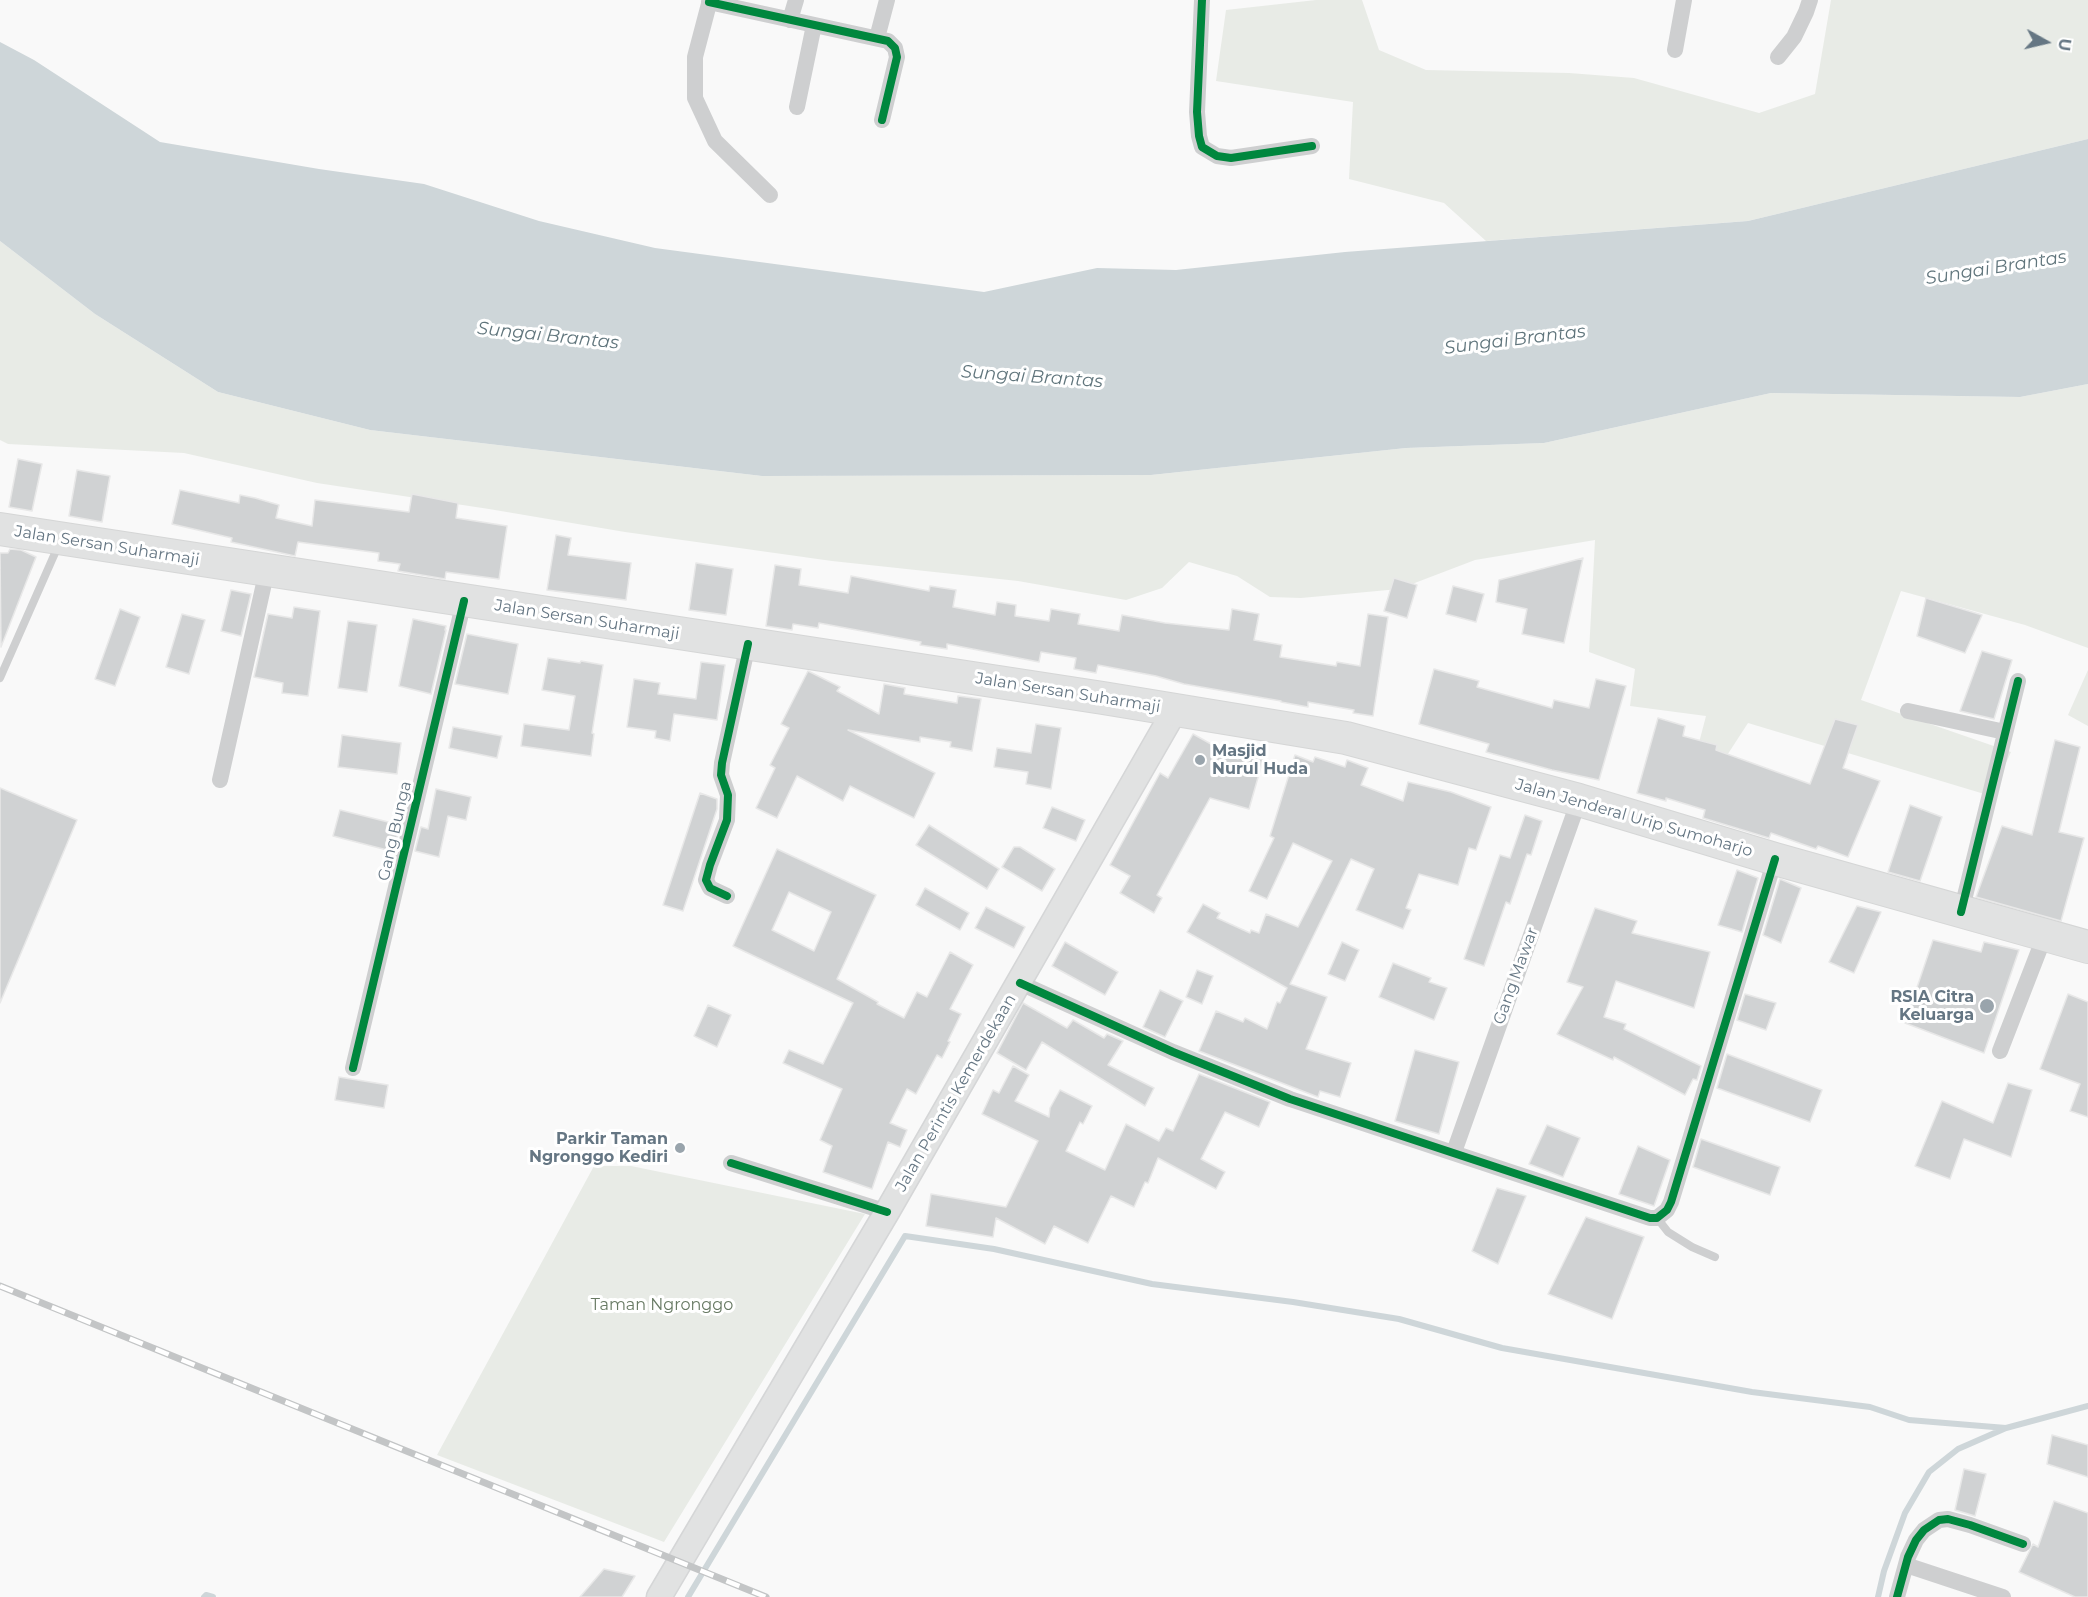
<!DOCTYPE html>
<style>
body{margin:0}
#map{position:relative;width:2088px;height:1597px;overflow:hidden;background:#f9f9f9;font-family:Montserrat,sans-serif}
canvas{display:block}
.north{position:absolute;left:2016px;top:12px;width:60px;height:60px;-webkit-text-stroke:4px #fff;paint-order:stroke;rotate:98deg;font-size:16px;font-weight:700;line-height:24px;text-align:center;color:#657683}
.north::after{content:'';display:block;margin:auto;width:21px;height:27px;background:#657683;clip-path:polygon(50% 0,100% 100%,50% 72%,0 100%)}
</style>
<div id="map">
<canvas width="2088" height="1597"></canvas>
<div class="north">U</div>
</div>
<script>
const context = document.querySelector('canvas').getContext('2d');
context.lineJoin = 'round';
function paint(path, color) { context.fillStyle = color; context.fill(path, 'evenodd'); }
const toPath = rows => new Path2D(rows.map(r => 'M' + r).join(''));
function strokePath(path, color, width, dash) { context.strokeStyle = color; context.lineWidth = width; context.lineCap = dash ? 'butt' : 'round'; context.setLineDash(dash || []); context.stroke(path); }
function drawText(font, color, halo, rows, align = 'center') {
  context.font = font + ' Montserrat,sans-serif'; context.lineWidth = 6; context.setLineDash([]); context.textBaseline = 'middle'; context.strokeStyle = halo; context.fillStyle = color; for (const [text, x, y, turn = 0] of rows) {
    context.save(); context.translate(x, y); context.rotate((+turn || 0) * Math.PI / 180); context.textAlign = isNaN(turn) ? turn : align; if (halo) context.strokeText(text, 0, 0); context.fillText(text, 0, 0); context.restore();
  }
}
paint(toPath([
 [1316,0,1362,0,1379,50,1426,70,1569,73,1634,78,1759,113,1815,94,1831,0,2088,0,2088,139,1748,221,1486,241,1444,203,1349,179,1353,102,1216,81,1226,10],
 [0,241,95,314,218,392,370,430,762,476,1151,475,1406,448,1544,443,1771,393,2020,397,2088,384,2088,648,2025,625,1901,591,1861,700,2011,752,1991,796,1748,723,1722,763,1695,758,1706,716,1630,706,1635,669,1589,652,1595,540,1475,560,1399,589,1301,598,1270,597,1237,576,1189,562,1162,588,1126,600,1018,581,832,561,625,532,489,509,317,483,184,453,8,444,0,440],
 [2088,670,2088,726,2068,715],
 [594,1166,631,1166,865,1214,664,1542,437,1455]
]), '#e8ebe6');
paint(toPath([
 [0,42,34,60,160,142,319,169,424,184,539,221,655,248,984,292,1097,268,1176,270,1345,252,1748,221,2088,139,2088,384,2020,397,1771,393,1544,443,1406,448,1151,475,762,476,370,430,218,392,95,314,0,241]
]), '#ced6d9');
strokePath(toPath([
 [204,1597,206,1595,213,1597],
 [688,1597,905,1236,994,1249,1152,1284,1293,1302,1399,1319,1502,1348,1752,1392,1870,1407,1909,1420,2006,1428],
 [1878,1597,1884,1571,1905,1513,1929,1472,1958,1449,2006,1428,2088,1406]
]), '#ced6d9', 6);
const building = toPath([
 [18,459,42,464,32,511,9,507,18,459],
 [77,470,110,476,102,522,69,516,77,470],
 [180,490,239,503,240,495,255,498,279,505,276,518,312,526,315,500,409,512,412,494,458,503,456,518,507,526,499,579,446,572,445,579,398,571,400,564,378,561,379,553,298,542,295,556,231,542,232,538,172,524,180,490],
 [556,535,571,538,568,555,631,563,626,600,547,590,556,535],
 [10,549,21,550,36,557,1,647,0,553,8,553,10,549],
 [1583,558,1564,643,1522,634,1527,609,1496,602,1499,580,1583,558],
 [696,563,733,569,726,615,689,610,696,563],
 [775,565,801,569,799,585,848,593,851,576,929,591,930,586,956,590,953,607,995,615,997,602,1016,605,1015,616,1049,621,1051,609,1080,614,1078,624,1119,631,1122,615,1165,623,1229,630,1232,609,1259,614,1254,640,1282,645,1280,657,1336,666,1337,662,1360,666,1368,614,1388,617,1373,716,1353,713,1354,710,1308,702,1308,707,1281,702,1281,701,1184,684,1156,676,1098,665,1096,673,1074,669,1076,658,1041,652,1039,662,947,644,947,649,920,645,921,642,819,623,818,628,793,624,792,630,766,626,775,565],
 [1394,578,1417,585,1407,618,1384,611,1394,578],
 [1453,586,1484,594,1476,622,1446,614,1453,586],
 [231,590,251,594,241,636,221,631,231,590],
 [1926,598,1982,615,1965,653,1917,636,1926,598],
 [294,607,320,611,308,696,282,693,283,683,254,677,268,614,292,618,294,607],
 [120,609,140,617,115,686,95,679,120,609],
 [182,614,205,620,189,674,166,667,182,614],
 [413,619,446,626,445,630,446,630,431,694,399,686,413,619],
 [348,621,377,625,367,692,338,688,348,621],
 [467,634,518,644,508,694,455,684,467,634],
 [1982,651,2012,660,1994,719,1960,711,1982,651],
 [548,658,580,663,581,661,603,665,592,733,594,734,591,756,521,746,524,724,569,730,575,696,542,690,548,658],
 [701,662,725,665,717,720,674,714,670,741,655,738,656,731,627,727,634,679,660,683,658,694,696,699,701,662],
 [1434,669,1479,681,1477,687,1552,708,1554,700,1589,708,1596,679,1626,686,1599,780,1552,770,1486,752,1489,744,1419,724,1434,669],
 [808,671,840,687,837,691,879,714,884,684,905,688,904,694,957,703,958,696,981,699,972,751,950,747,951,742,920,737,920,742,848,730,935,773,914,818,850,786,843,801,797,776,777,818,756,808,775,768,770,765,789,728,781,724,808,671],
 [1658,718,1685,726,1683,736,1717,745,1716,750,1810,784,1835,719,1858,725,1843,768,1880,781,1848,857,1818,846,1816,849,1771,833,1769,838,1703,818,1705,810,1666,798,1666,801,1637,793,1658,718],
 [1036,724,1061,728,1051,789,1026,784,1028,772,994,767,997,748,1031,753,1036,724],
 [453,727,502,736,497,758,449,748,453,727],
 [1193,734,1238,759,1240,753,1263,760,1249,809,1210,798,1157,895,1162,898,1154,913,1120,893,1130,876,1110,865,1160,773,1168,778,1193,734],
 [342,735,401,743,397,774,338,767,342,735],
 [2055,740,2080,747,2059,832,2084,838,2061,921,1976,897,2002,826,2032,835,2055,740],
 [1295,755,1313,762,1315,757,1345,767,1347,760,1368,768,1361,785,1403,801,1408,782,1451,792,1491,807,1476,850,1469,848,1458,885,1419,874,1406,908,1411,910,1403,929,1356,910,1374,869,1351,859,1290,984,1327,997,1306,1049,1351,1063,1340,1097,1320,1091,1318,1097,1199,1051,1216,1011,1243,1022,1245,1018,1267,1029,1277,1002,1280,1003,1287,988,1187,932,1203,904,1220,913,1217,918,1250,933,1251,930,1259,933,1266,914,1298,927,1332,861,1293,843,1267,899,1249,891,1274,838,1270,836,1295,755],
 [0,788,77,820,0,1003,0,788],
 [436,789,471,797,466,820,448,816,439,857,415,851,421,827,428,829,436,789],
 [700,793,717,799,717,809,683,911,663,905,700,793],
 [1910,805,1942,817,1920,881,1888,872,1910,805],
 [1052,807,1085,820,1076,841,1043,828,1052,807],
 [340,810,400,825,395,846,388,844,387,850,333,836,340,810],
 [1525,815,1542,821,1531,855,1527,854,1510,904,1506,902,1484,966,1464,959,1500,855,1510,858,1525,815],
 [929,825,999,869,987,889,916,845,929,825],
 [1014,847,1020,847,1055,869,1042,891,1002,867,1014,847],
 [777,849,876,895,837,979,878,1002,877,1004,904,1018,917,992,927,997,950,952,973,965,950,1009,961,1014,948,1041,950,1042,942,1058,937,1055,916,1094,907,1089,890,1123,907,1130,900,1147,888,1142,872,1189,823,1172,832,1146,820,1140,842,1089,783,1063,789,1050,823,1064,853,1003,733,946,777,849],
 [789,892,831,912,814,951,772,930,789,892],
 [1737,870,1758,878,1742,932,1718,925,1737,870],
 [1780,879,1801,888,1781,943,1763,935,1780,879],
 [925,888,969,913,960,930,916,905,925,888],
 [1857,906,1881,912,1854,973,1829,962,1857,906],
 [986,907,1025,927,1014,948,975,928,986,907],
 [1595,908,1637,921,1632,933,1710,952,1694,1008,1616,981,1604,1017,1626,1024,1624,1029,1701,1066,1697,1080,1693,1079,1685,1095,1614,1057,1613,1060,1557,1034,1583,987,1567,982,1595,908],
 [1933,940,1981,952,1984,942,2019,950,1984,1053,1905,1023,1933,940],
 [1065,942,1118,972,1105,995,1052,966,1065,942],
 [1342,942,1359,950,1345,981,1328,974,1342,942],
 [1393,963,1431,978,1429,982,1447,988,1434,1020,1379,997,1393,963],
 [1197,970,1213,976,1202,1004,1186,997,1197,970],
 [1160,990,1183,1001,1165,1037,1143,1027,1160,990],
 [1745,994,1776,1003,1766,1030,1737,1020,1745,994],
 [2068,994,2088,1002,2088,1117,2070,1111,2080,1084,2040,1069,2068,994],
 [1023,1003,1067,1028,1073,1020,1104,1038,1107,1034,1123,1041,1108,1065,1154,1088,1145,1106,1042,1042,1026,1070,997,1053,1023,1003],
 [708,1005,731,1015,717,1047,694,1036,708,1005],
 [1415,1050,1459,1062,1439,1134,1395,1121,1415,1050],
 [1727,1054,1822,1090,1810,1122,1717,1088,1727,1054],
 [1013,1066,1029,1075,1015,1101,1049,1117,1050,1108,1060,1090,1092,1106,1083,1124,1080,1122,1066,1151,1105,1170,1126,1124,1159,1141,1166,1128,1173,1131,1199,1074,1270,1102,1259,1127,1225,1112,1201,1159,1225,1172,1216,1189,1158,1158,1148,1183,1145,1182,1134,1207,1111,1196,1088,1243,1054,1226,1045,1244,996,1218,993,1237,926,1226,931,1194,1006,1207,1038,1141,982,1114,993,1090,999,1093,1013,1066],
 [339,1077,388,1085,384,1108,335,1100,339,1077],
 [2008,1083,2032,1090,2011,1157,1964,1139,1950,1179,1915,1166,1942,1101,1993,1123,2008,1083],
 [1547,1125,1580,1138,1563,1177,1529,1164,1547,1125],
 [1701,1139,1780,1167,1770,1195,1693,1167,1701,1139],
 [1638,1146,1670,1160,1654,1206,1619,1194,1638,1146],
 [1497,1188,1526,1196,1498,1264,1472,1251,1497,1188],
 [1586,1217,1644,1237,1612,1319,1548,1294,1586,1217],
 [2052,1435,2088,1445,2088,1477,2047,1464,2052,1435],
 [1964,1469,1986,1474,1975,1516,1955,1510,1964,1469],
 [2054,1501,2088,1513,2088,1597,2075,1597,2019,1572,2033,1544,2038,1547,2054,1501],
 [604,1569,635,1576,622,1597,580,1597,604,1569]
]);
paint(building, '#d0d2d3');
strokePath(building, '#e8e8e8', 1.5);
const secondary = toPath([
 [659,1597,887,1212,1175,710]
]);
const highway = toPath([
 [0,529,1103,698,1346,738,1579,800,1775,859,2088,947]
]);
strokePath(secondary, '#d5d6d7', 27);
strokePath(highway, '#d5d6d6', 34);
strokePath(toPath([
 [0,678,59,544],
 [1657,1218,1668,1232,1692,1247,1715,1257]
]), '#cecfd0', 8);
strokePath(toPath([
 [710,0,695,57,695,98,715,141,770,195],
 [1202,0,1197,112,1199,136,1202,147,1217,156,1231,158,1312,146],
 [709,2,888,41,895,48,897,57,882,120],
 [790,20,796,0],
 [877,38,887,0],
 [1675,50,1684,0],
 [1778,57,1794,37,1806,12,1810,0],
 [797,107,814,25],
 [1908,711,2005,732],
 [220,780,267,570],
 [727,896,710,888,706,880,710,865,727,820,728,795,721,775,722,763,748,644],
 [1961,912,2018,681],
 [1020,983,1173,1052,1290,1099,1650,1218,1657,1218,1667,1210,1671,1202,1775,859],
 [2000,1051,2045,935],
 [353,1068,464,601],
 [1454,1152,1579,800],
 [731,1163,887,1212],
 [1906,1565,2003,1597],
 [1897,1597,1908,1557,1916,1540,1924,1530,1939,1520,1948,1519,1970,1525,2023,1544]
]), '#cecfd0', 16);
strokePath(secondary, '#e1e2e2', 24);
strokePath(highway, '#e1e2e2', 32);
const rail = toPath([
 [0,1286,766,1597]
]);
strokePath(rail, '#c3c5c6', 7);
strokePath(rail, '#fff', 4.5, [14]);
strokePath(toPath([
 [1202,0,1197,112,1199,136,1202,147,1217,156,1231,158,1312,146],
 [709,2,888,41,895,48,897,57,882,120],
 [727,896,710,888,706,880,710,865,727,820,728,795,721,775,722,763,748,644],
 [1961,912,2018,681],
 [1020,983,1173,1052,1290,1099,1650,1218,1657,1218,1667,1210,1671,1202,1775,859],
 [353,1068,464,601],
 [731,1163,887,1212],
 [1897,1597,1908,1557,1916,1540,1924,1530,1939,1520,1948,1519,1970,1525,2023,1544]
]), '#00873e', 8);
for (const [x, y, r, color] of [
 [1200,760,6,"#99a4ac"],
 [1987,1006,8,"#99a4ac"],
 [680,1148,6,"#99a4ac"]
]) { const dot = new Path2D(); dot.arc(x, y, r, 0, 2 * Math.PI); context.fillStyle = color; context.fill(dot); strokePath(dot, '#fff', 2); }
drawText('16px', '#657683', '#fff', [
 ["Jalan Sersan Suharmaji",107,546,9],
 ["Jalan Sersan Suharmaji",587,620,9],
 ["Jalan Sersan Suharmaji",1068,693,9],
 ["Jalan Jenderal Urip Sumoharjo",1634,818,16],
 ["Gang Bunga",395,831,-77],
 ["Gang Mawar",1516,976,-70],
 ["Jalan Perintis Kemerdekaan",956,1093,-60]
]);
drawText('bold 16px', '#657683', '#fff', [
 ["Masjid",1212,751,"left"],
 ["Nurul Huda",1212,769,"left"],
 ["RSIA Citra",1974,997],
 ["Keluarga",1974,1015],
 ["Parkir Taman",668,1139],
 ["Ngronggo Kediri",668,1157]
], 'right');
drawText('16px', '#687a64', '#fff', [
 ["Taman Ngronggo",662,1305]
]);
drawText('italic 18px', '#60757c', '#fff', [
 ["Sungai Brantas",1996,268,-9],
 ["Sungai Brantas",548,336,6],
 ["Sungai Brantas",1515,340,-7],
 ["Sungai Brantas",1032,377,4]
]);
</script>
